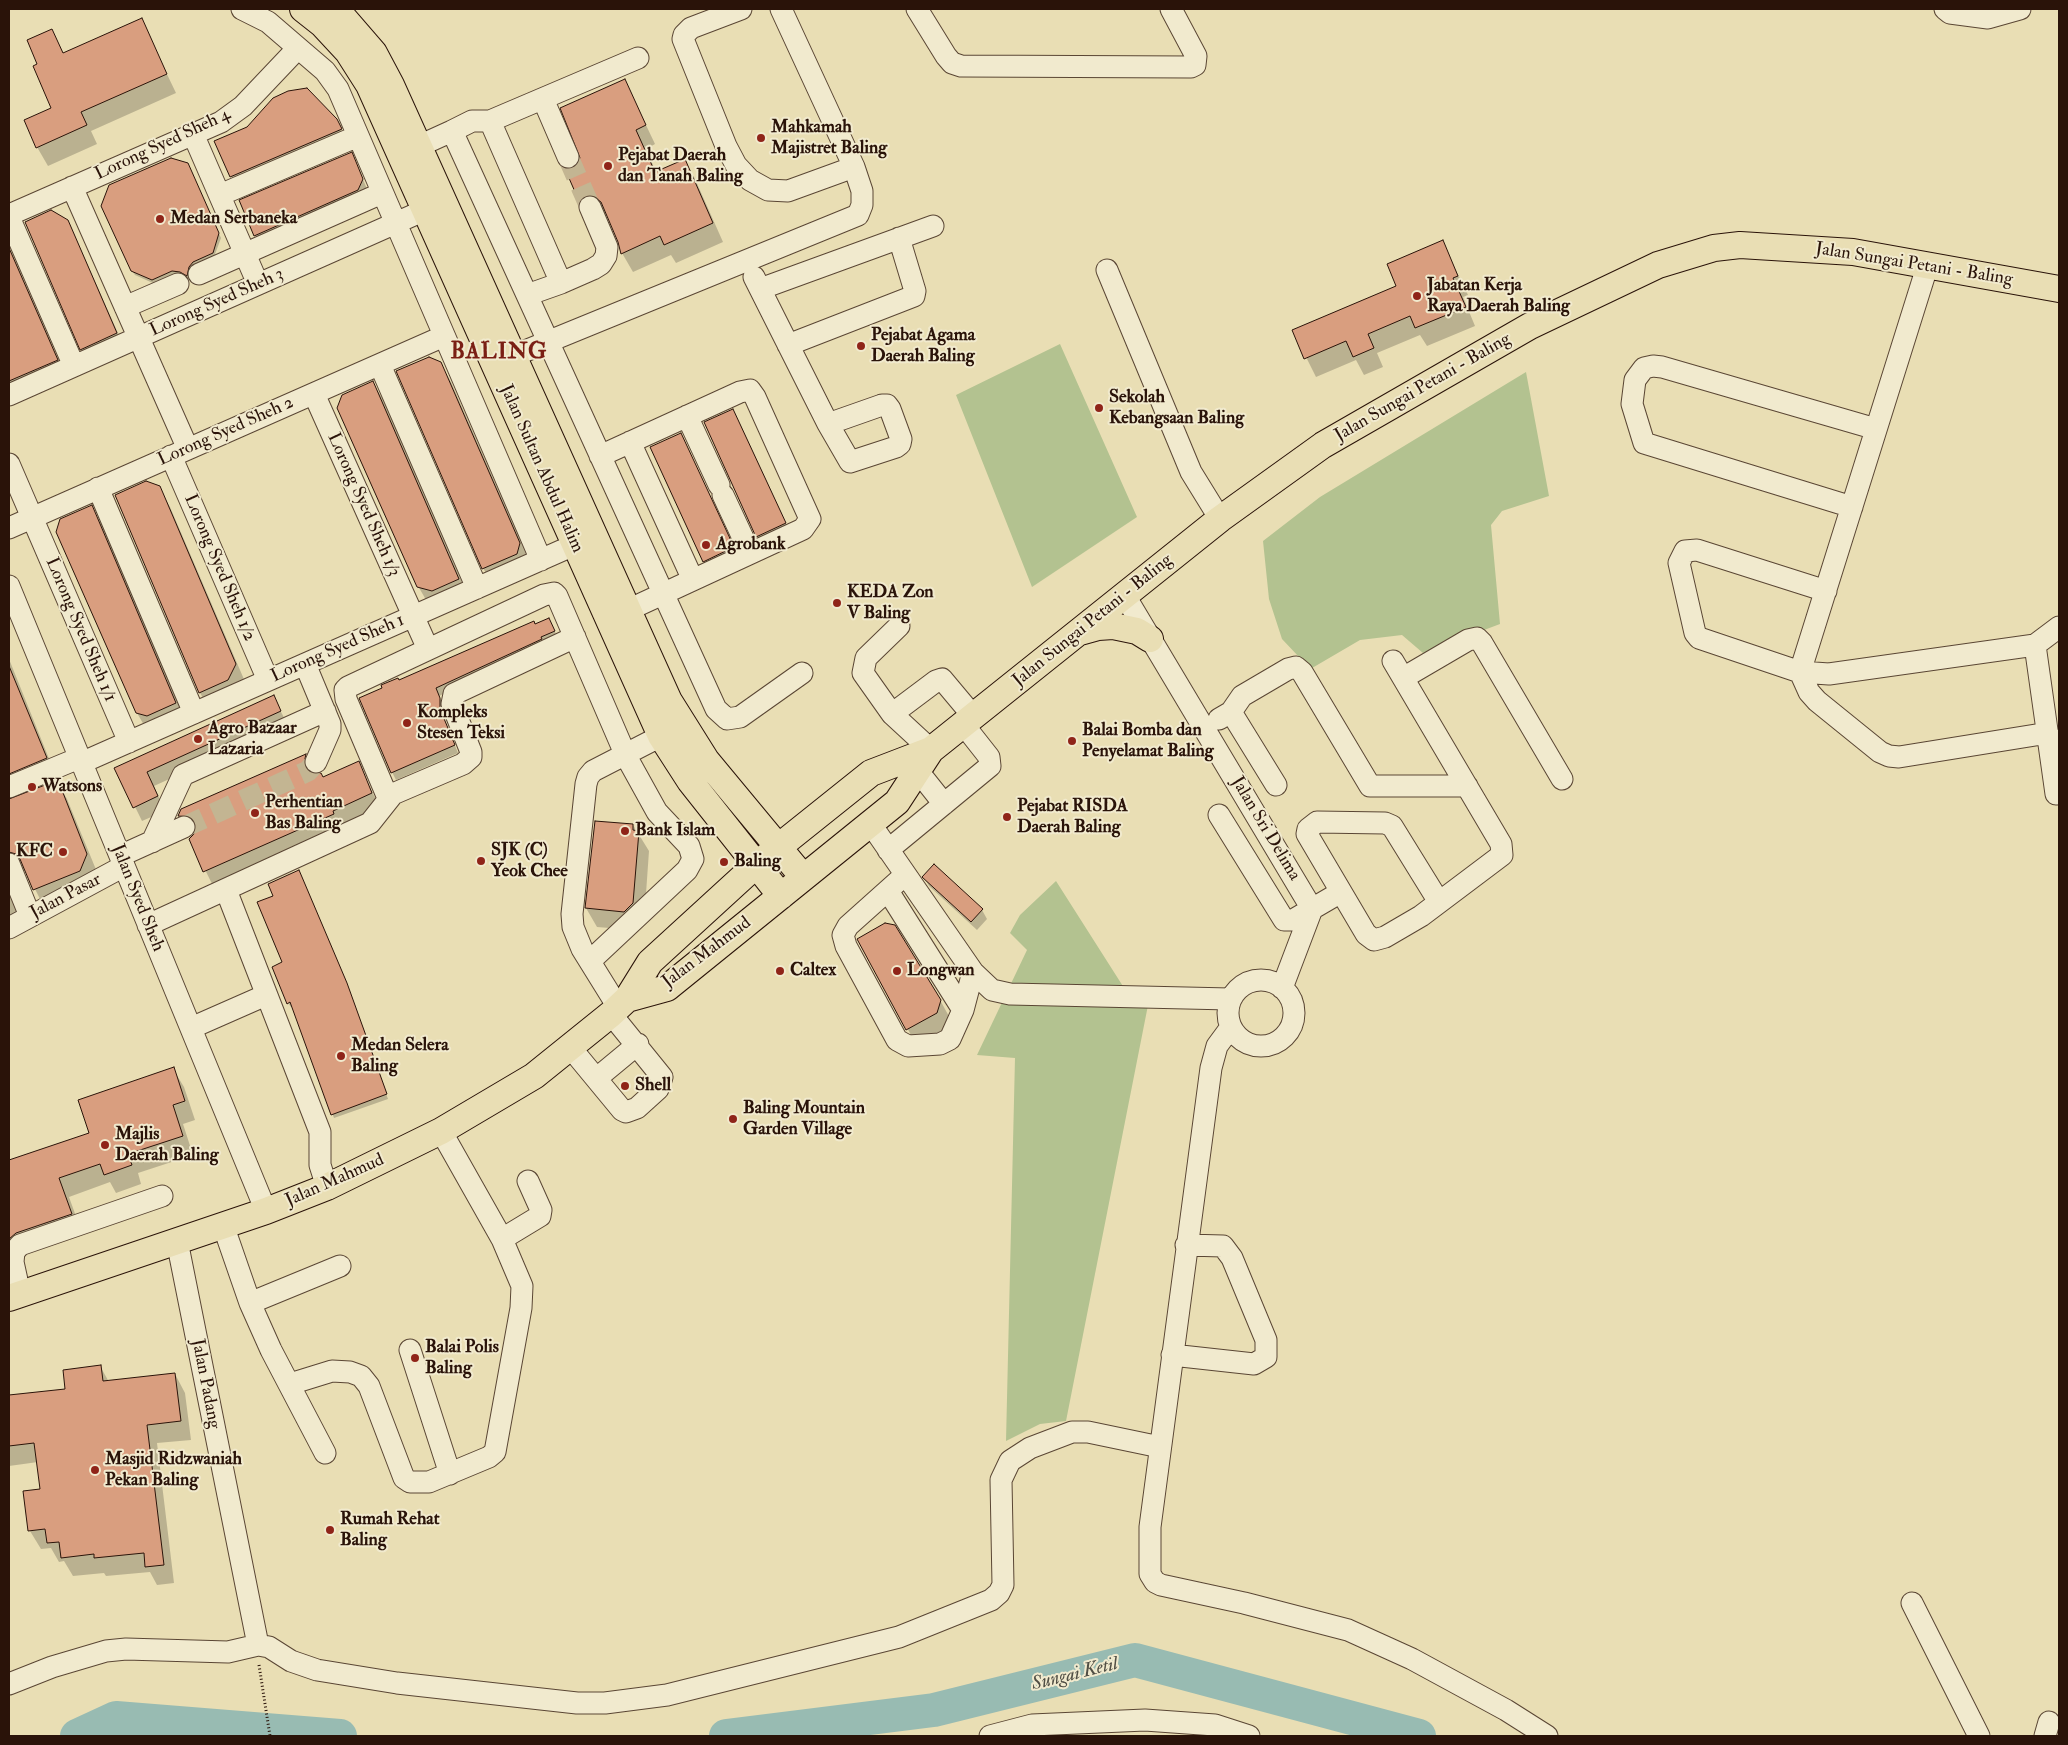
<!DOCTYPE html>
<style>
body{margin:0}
#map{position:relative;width:2068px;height:1745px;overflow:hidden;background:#e9deb4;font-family:"IM FELL Double Pica",serif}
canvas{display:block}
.frame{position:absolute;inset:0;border:10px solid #2a1309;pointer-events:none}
</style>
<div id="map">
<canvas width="2068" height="1745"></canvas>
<div class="frame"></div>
</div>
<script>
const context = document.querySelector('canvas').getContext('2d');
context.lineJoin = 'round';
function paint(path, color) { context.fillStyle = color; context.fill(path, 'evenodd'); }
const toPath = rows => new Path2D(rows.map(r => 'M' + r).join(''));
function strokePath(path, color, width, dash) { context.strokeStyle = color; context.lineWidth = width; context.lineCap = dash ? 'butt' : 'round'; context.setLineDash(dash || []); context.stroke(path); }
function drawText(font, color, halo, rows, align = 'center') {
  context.font = font + ' "IM FELL Double Pica",serif'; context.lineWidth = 4; context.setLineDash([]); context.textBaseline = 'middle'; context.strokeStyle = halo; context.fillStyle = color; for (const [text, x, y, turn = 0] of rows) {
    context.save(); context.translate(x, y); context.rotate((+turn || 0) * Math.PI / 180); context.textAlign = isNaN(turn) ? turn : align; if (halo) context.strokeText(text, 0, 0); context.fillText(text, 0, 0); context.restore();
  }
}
paint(toPath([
 [1060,344,1137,517,1032,587,956,395],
 [1526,372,1549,496,1502,511,1491,525,1500,624,1423,653,1402,635,1360,640,1307,671,1299,657,1282,639,1269,599,1263,541,1320,497],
 [1056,881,1126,991,1150,995,1066,1421,1040,1424,1006,1441,1015,1058,977,1055,1027,950,1010,933,1020,915]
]), '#b3c290');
paint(toPath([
 [141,20,176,93,91,131,97,144,48,166,37,147,53,109,39,64,52,31,64,54],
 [625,81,655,144,646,149,656,172,684,160,695,179,723,242,676,263,671,255,633,272,622,253,609,218,603,213,591,219,567,170,574,169],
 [336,120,346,139,236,186,216,142],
 [356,163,367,189,261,244,255,235],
 [189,169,221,238,214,257,190,272,189,279,183,275,155,284,135,275,132,271],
 [68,221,122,342,87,358,82,349],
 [1442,242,1468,295,1463,297,1475,326,1427,346,1420,335,1377,353,1383,367,1364,375,1356,360,1316,377,1293,331,1398,287],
 [9,246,65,374,9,398],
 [440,363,451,382,530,562,494,587,483,568],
 [373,383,384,401,469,598,429,605,418,586],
 [740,424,792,537,765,549,757,536],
 [680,434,740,561,712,574,704,561],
 [159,487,170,507,246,684,211,711,200,693,116,496],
 [91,507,102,525,186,722,148,732,137,713],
 [535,625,553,627,558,639,439,696,444,707,444,718,458,753,396,780,392,772,399,682],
 [9,659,56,776,9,797],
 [273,697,288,725,154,786,165,811,142,821,116,768],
 [305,755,316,775,322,778,358,763,382,812,215,890,190,839,196,834,190,834,180,815],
 [57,782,67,799,97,872,44,907,27,873,22,869,9,874,9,799,13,800],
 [633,825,649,851,644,922,635,930,597,927,586,908],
 [924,877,982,910,987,919,977,930,929,886],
 [9,889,19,917,9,921],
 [859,939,940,1000,951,1020,947,1032,918,1048],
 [273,967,348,989,388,1099,334,1118,293,1006,291,1007,288,1003],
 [173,1069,184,1087,195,1120,183,1124,193,1155,138,1173,141,1184,116,1193,110,1182,69,1197,82,1233,9,1255,9,1162,91,1134],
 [100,1366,109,1382,175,1374,185,1393,191,1440,157,1443,174,1583,157,1585,150,1572,106,1576,104,1573,73,1576,64,1561,59,1562,51,1548,41,1549,30,1531,41,1490,38,1462,9,1466,9,1396,67,1390]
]), '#0003');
strokePath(toPath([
 [77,1736,116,1718,340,1736],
 [726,1736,934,1710,1135,1660,1419,1736]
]), '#98bbb2', 34);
const building = toPath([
 [142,18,167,74,81,112,87,125,36,148,24,120,51,108,33,66,37,64,27,40,52,29,63,53,142,18],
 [625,79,646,125,636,130,655,172,685,159,713,223,664,245,660,236,621,254,618,242,601,202,591,195,585,196,579,201,565,169,573,168,580,158,560,108,625,79],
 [307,88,337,119,342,129,230,177,214,141,247,127,273,98,288,91,307,88],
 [352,152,363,179,358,190,254,236,239,200,352,152],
 [171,158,188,163,219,233,213,253,193,262,189,267,187,276,180,272,172,271,152,280,131,271,101,206,109,185,171,158],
 [51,210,68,220,117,333,80,350,25,222,51,210],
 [1443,240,1458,276,1453,278,1466,307,1415,328,1410,316,1368,334,1374,348,1353,357,1346,341,1304,359,1292,330,1396,286,1387,264,1443,240],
 [9,248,58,360,9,381,9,248],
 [429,357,441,362,520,543,517,554,482,569,396,371,429,357],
 [373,381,459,579,432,591,417,587,337,408,342,395,373,381],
 [733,409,786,523,756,537,704,422,733,409],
 [681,433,734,547,703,562,650,447,681,433],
 [146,481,160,486,236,664,228,680,199,693,115,495,146,481],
 [92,505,176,703,147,716,136,713,56,532,60,519,92,505],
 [549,618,555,631,541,637,542,639,436,688,440,698,440,709,455,745,391,773,359,698,382,688,381,685,398,678,399,680,534,621,535,624,549,618],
 [9,666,47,758,9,774,9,666],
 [274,695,281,711,147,772,158,796,133,808,114,768,274,695],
 [306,754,304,763,306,769,311,774,321,773,323,777,359,761,372,793,333,811,334,814,203,872,189,839,194,834,196,822,191,817,178,816,181,809,306,754],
 [58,780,87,854,80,871,33,890,20,859,16,854,9,852,9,799,58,780],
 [595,821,633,824,633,830,639,831,633,903,624,912,585,908,595,821],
 [934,864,983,909,971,922,922,877,934,864],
 [299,870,347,983,387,1094,331,1115,290,1002,287,1004,272,967,282,962,257,902,273,896,268,884,299,870],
 [885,923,895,925,941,1000,937,1013,906,1030,857,939,885,923],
 [174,1067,185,1101,173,1105,183,1136,128,1154,132,1165,104,1175,100,1164,59,1178,72,1214,16,1233,9,1239,9,1160,89,1133,78,1100,174,1067],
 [101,1365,103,1381,175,1373,181,1421,147,1425,164,1565,145,1567,144,1553,94,1558,94,1554,61,1558,59,1542,47,1543,45,1529,28,1531,23,1491,40,1489,34,1443,9,1446,9,1395,65,1389,63,1370,101,1365]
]);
paint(building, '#d99e7f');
strokePath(building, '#2a1309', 1);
strokePath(toPath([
 [568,157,590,207],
 [184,827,308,771,316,762]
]), '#c3b592', 21, [21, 11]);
const minor = toPath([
 [242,9,268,22,325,71,338,89,541,560],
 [741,9,691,28,684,35,683,39,726,146,736,165,750,180,768,190,788,191,854,167],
 [917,9,946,56,952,63,961,66,1191,67,1195,65,1196,56,1171,9],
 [1945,9,1950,13,1988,18,2020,9],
 [543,99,568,157],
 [490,121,561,283,593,269,601,264,606,256,607,247,590,207],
 [452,131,472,121,490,121,638,58],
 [193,134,258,284],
 [419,146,452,131,716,709,727,719,740,717,802,673],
 [72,187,188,449],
 [220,195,358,136],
 [9,215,221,122,243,106,298,48],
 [9,217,74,366],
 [1928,264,1800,672,1809,692,1817,701,1880,752,1889,756,1899,757,2048,733],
 [1107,270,1191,472,1220,519],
 [199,274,382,193],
 [754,277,828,424],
 [760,289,933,226],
 [527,295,561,283],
 [125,307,178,284],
 [788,345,914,296,915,291,899,238],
 [513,356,858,215,862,205,862,191,854,167,781,9],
 [380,365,477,588],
 [314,394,428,649],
 [9,395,425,210],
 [882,405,887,405,890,409,901,439,900,444,896,447,850,462,828,424,882,405],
 [687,416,719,485],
 [630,442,693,580],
 [171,456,268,680],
 [600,456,740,392,750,390,755,397,810,519,803,529,628,610],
 [9,464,129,742],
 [98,488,194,713],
 [723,495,750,553],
 [1852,507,1644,443,1632,404,1635,380,1644,368,1653,366,1662,367,1876,429],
 [9,528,444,336],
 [9,586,266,1211],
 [1826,591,1697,550,1685,551,1679,563,1695,633,1699,638,1800,672,1829,674,2035,645,2056,794],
 [1125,596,1312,909,1282,988],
 [899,626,866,658,863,673,892,714,931,750],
 [2035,645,2059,627],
 [1393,661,1501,844,1502,855,1421,916,1385,937,1374,940,1366,934,1307,834,1308,829,1317,822,1385,823,1392,826,1439,902],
 [305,664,330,724,330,730,316,762],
 [1403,678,1468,640,1477,638,1482,643,1562,779],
 [1231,712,1242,696,1288,669,1296,667,1302,672,1370,786,1467,786],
 [892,714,936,681,942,679,973,716],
 [1219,719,1231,712,1276,785],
 [81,763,590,538],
 [917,770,944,804],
 [9,787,79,758],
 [388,798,346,699,345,690,348,687,544,595,554,593,557,596,626,756,657,812,689,846,693,859,687,870,590,961],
 [1219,815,1284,920,1293,920,1341,892],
 [870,823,973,972,992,990,1010,994,1230,999],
 [152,842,183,775,325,711],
 [888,850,990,766,989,757,963,724],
 [120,856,184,827],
 [9,864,30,916],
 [905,875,848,926,843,935,846,946,897,1040,908,1046,940,1044,950,1039,963,1010,973,972],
 [226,890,320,1132,320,1165,327,1187],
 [888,891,963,1010],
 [148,925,370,823,393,794,463,764,471,757,471,752,452,704,454,694,575,637],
 [9,928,124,866],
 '1228 1013a33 33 0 1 1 66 0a33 33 0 1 1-66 0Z',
 [618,1007,582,949,573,927,572,914,586,784,588,777,593,771,661,736],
 [1231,1027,1217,1046,1211,1068,1150,1527,1150,1574,1155,1582,1161,1585,1244,1603,1348,1630,1412,1659,1506,1710,1547,1736],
 [191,1028,266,995],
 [570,1047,622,1110,626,1112,637,1108,658,1089,662,1077,611,1014],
 [597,1078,638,1044],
 [223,1225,250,1303,340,1266],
 [502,1239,540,1216,541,1210,528,1181],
 [177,1241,258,1645],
 [20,1294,13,1262,14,1252,20,1245,162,1196],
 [250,1303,271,1350,325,1453],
 [410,1350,450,1474],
 [1172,1355,1254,1364,1266,1357,1266,1340,1232,1258,1223,1246,1186,1245],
 [290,1384,332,1371,350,1372,361,1376,369,1386,404,1478,410,1482,429,1482,489,1457,495,1452,521,1308,522,1286,502,1239,441,1131],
 [1912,1603,1979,1736],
 [9,1684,52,1667,106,1651,126,1649,228,1652,258,1645,269,1647,291,1661,317,1670,397,1683,577,1703,605,1703,667,1695,899,1637,991,1600,999,1593,1003,1585,1001,1480,1010,1461,1030,1448,1072,1432,1088,1432,1160,1447],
 [990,1736,1032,1725,1145,1720,1215,1725,1249,1736],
 [2045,1736,2049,1722]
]);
const major = toPath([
 [303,9,322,24,348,52,369,85,661,736,690,781,781,896],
 [336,9,374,53,391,85,669,701,706,760,803,877],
 [1080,632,1098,627,1113,626,1137,631,1150,639],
 [627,999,667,988,897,802,931,750],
 [9,1298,266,1211,327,1187,441,1131,534,1076,611,1014,627,999,650,962,756,865,871,773,931,750,1220,519,1323,445,1530,326,1658,265,1714,248,1740,245,1853,252,2059,289]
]);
strokePath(minor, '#5a4634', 23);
strokePath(major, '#2a1309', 28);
strokePath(toPath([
 [259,1665,270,1736]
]), '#2a1309', 3, [1, 2.5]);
strokePath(minor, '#f1eace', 21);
strokePath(major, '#e9deb4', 26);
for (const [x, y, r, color] of [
 [761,138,5,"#8f2418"],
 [608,166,5,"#8f2418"],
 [160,219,5,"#8f2418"],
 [1417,296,5,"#8f2418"],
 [861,346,5,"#8f2418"],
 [1099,408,5,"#8f2418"],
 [706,545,5,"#8f2418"],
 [837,603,5,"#8f2418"],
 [407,723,5,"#8f2418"],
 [198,739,5,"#8f2418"],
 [1072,741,5,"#8f2418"],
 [32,787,5,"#8f2418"],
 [255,813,5,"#8f2418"],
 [1007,817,5,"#8f2418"],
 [625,831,5,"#8f2418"],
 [63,852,5,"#8f2418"],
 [481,861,5,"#8f2418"],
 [724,862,5,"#8f2418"],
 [780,971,5,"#8f2418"],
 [897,971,5,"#8f2418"],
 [341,1056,5,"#8f2418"],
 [625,1086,5,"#8f2418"],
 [733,1119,5,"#8f2418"],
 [105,1145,5,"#8f2418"],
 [415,1358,5,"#8f2418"],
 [95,1470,5,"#8f2418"],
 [330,1530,5,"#8f2418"]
]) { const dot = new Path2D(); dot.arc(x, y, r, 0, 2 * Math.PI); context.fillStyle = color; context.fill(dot); strokePath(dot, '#f1eace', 2); }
drawText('bold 18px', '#2a1309', '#f1eace', [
 ["Mahkamah",771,128],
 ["Majistret Baling",771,149],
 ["Pejabat Daerah",618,156],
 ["dan Tanah Baling",618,177],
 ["Medan Serbaneka",170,219],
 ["Jabatan Kerja",1427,286],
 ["Raya Daerah Baling",1427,307],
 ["Pejabat Agama",871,336],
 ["Daerah Baling",871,357],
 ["Sekolah",1109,398],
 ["Kebangsaan Baling",1109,419],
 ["Agrobank",716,545],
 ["KEDA Zon",847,593],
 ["V Baling",847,614],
 ["Kompleks",417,713],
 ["Stesen Teksi",417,734],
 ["Agro Bazaar",208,729],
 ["Lazaria",208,750],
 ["Balai Bomba dan",1082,731],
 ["Penyelamat Baling",1082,752],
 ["Watsons",42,787],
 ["Perhentian",265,803],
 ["Bas Baling",265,824],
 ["Pejabat RISDA",1017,807],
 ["Daerah Baling",1017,828],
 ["Bank Islam",635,831],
 ["SJK (C)",491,851],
 ["Yeok Chee",491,872],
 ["KFC",53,852,"right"],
 ["Baling",734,862],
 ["Caltex",790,971],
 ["Longwan",907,971],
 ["Medan Selera",351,1046],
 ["Baling",351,1067],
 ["Shell",635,1086],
 ["Baling Mountain",743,1109],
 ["Garden Village",743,1130],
 ["Majlis",115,1135],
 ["Daerah Baling",115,1156],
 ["Balai Polis",425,1348],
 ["Baling",425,1369],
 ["Masjid Ridzwaniah",105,1460],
 ["Pekan Baling",105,1481],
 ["Rumah Rehat",340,1520],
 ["Baling",340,1541]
], 'left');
drawText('18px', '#2a1309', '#f1eace', [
 ["Lorong Syed Sheh 4",163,145,-25],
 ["Jalan Sungai Petani - Baling",1914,265,9],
 ["Lorong Syed Sheh 3",217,303,-24],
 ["Jalan Sungai Petani - Baling",1423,388,-30],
 ["Lorong Syed Sheh 2",226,432,-24],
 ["Jalan Sultan Abdul Halim",541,469,66],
 ["Lorong Syed Sheh 1/3",363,505,66],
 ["Lorong Syed Sheh 1/2",219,568,67],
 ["Jalan Sungai Petani - Baling",1093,621,-39],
 ["Lorong Syed Sheh 1/1",80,630,67],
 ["Lorong Syed Sheh 1",338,649,-24],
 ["Jalan Sri Delima",1265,829,59],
 ["Jalan Pasar",66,897,-28],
 ["Jalan Syed Sheh",137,898,68],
 ["Jalan Mahmud",707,953,-37],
 ["Jalan Mahmud",335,1181,-24],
 ["Jalan Padang",205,1384,79]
]);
drawText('italic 19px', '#504e44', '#f1eace', [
 ["Sungai Ketil",1075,1675,-14]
]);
context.letterSpacing = '1px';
drawText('bold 22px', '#7a1f14', '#f1eace', [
 ["BALING",499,353]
]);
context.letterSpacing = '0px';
</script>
